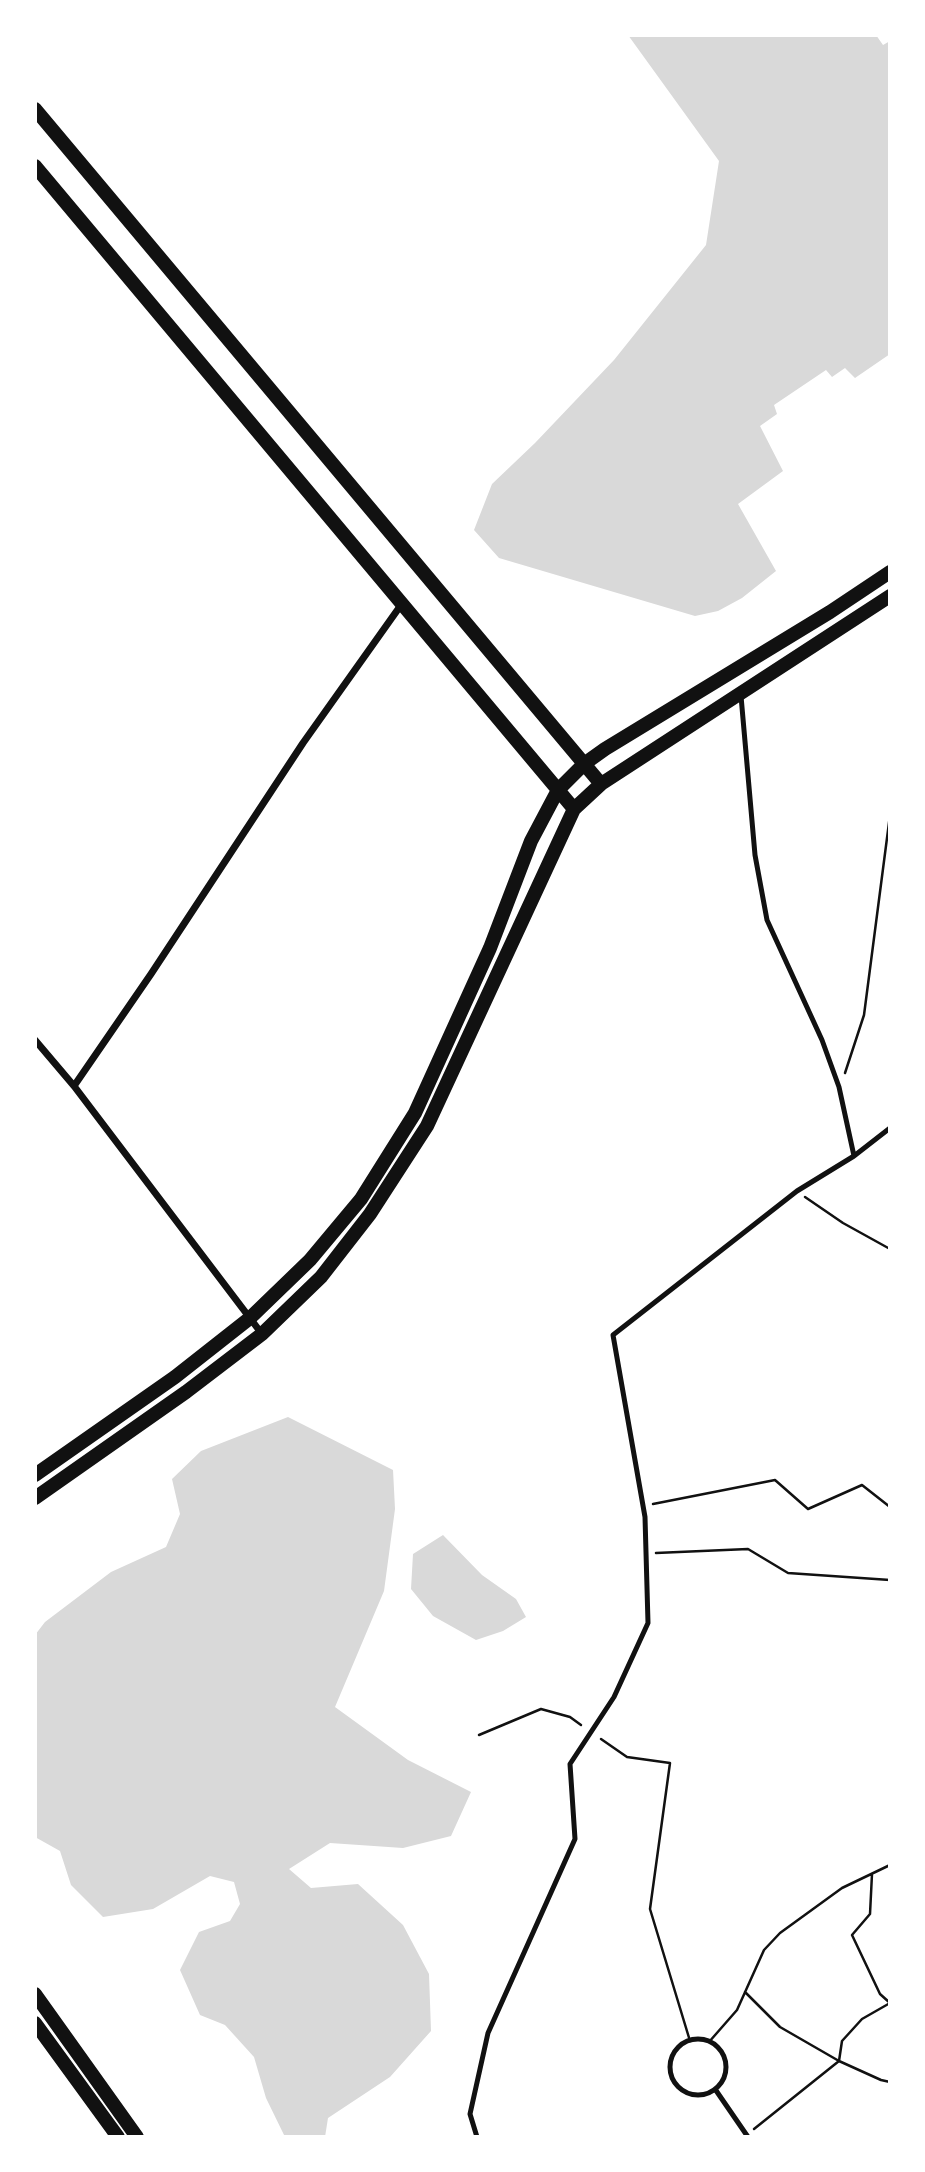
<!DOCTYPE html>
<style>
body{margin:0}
#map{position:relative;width:925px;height:2172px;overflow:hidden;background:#fff;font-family:Bitter,serif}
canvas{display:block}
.frame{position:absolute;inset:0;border:37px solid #fff;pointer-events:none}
</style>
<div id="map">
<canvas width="925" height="2172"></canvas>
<div class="frame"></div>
</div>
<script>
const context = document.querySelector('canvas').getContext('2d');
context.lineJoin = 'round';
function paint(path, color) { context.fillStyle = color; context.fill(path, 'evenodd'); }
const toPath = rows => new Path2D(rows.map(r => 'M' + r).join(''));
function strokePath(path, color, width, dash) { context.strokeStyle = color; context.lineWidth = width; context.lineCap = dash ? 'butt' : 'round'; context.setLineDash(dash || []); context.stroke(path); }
paint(toPath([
 [628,35,876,35,883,45,890,41,890,354,855,378,845,368,832,377,826,370,774,405,777,414,760,426,783,471,738,504,776,571,742,598,718,611,695,616,499,558,474,530,492,484,535,443,614,360,706,245,719,161],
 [288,1417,393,1470,395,1509,384,1591,335,1707,408,1760,471,1792,451,1836,403,1848,330,1843,289,1869,311,1888,358,1884,403,1925,429,1974,431,2031,390,2077,328,2118,325,2137,285,2137,266,2098,254,2057,225,2025,200,2015,180,1970,199,1932,230,1921,240,1904,234,1882,210,1876,153,1909,103,1917,71,1885,60,1851,35,1837,35,1635,45,1622,111,1572,166,1547,180,1514,172,1479,201,1451],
 [443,1535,482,1575,516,1599,526,1617,503,1631,476,1640,433,1616,411,1589,413,1554]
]), '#d9d9d9');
strokePath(toPath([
 [845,1073,864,1015,890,815],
 [805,1197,843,1223,890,1249],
 [653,1504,775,1480,808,1509,862,1485,890,1507],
 [656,1553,748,1549,788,1573,890,1580],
 [479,1735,541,1709,570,1717,581,1725],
 [601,1739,627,1757,670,1763,650,1909,690,2041],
 [872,1874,870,1914,852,1935,880,1994,890,2003],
 [745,1992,780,2027,839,2061,842,2041,862,2019,890,2003],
 [709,2042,737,2010,764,1950,780,1933,842,1888,890,1865],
 [754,2129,839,2061,881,2080,890,2082]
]), '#111', 2.5);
strokePath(toPath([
 [854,1156,890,1128],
 '670 2067a28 28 0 1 1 56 0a28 28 0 1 1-56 0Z',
 [715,2089,748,2137],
 [477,2137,470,2114,488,2033,575,1839,570,1764,614,1697,648,1623,645,1517,613,1335,797,1191,854,1156,839,1087,822,1040,767,920,755,855,741,696]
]), '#111', 5);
strokePath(toPath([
 [35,1040,74,1086,262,1334],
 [74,1086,151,974,303,743,401,605]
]), '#111', 7);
strokePath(toPath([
 [35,109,601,784],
 [35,166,574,809],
 [35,1475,175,1377,250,1318,310,1260,361,1199,415,1113,490,948,531,841,558,790,584,764,605,749,830,612,890,572],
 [35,1498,186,1392,262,1334,321,1277,370,1214,427,1126,574,809,601,784,890,596],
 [35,1994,137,2137],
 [35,2023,118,2137]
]), '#111', 14);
</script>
